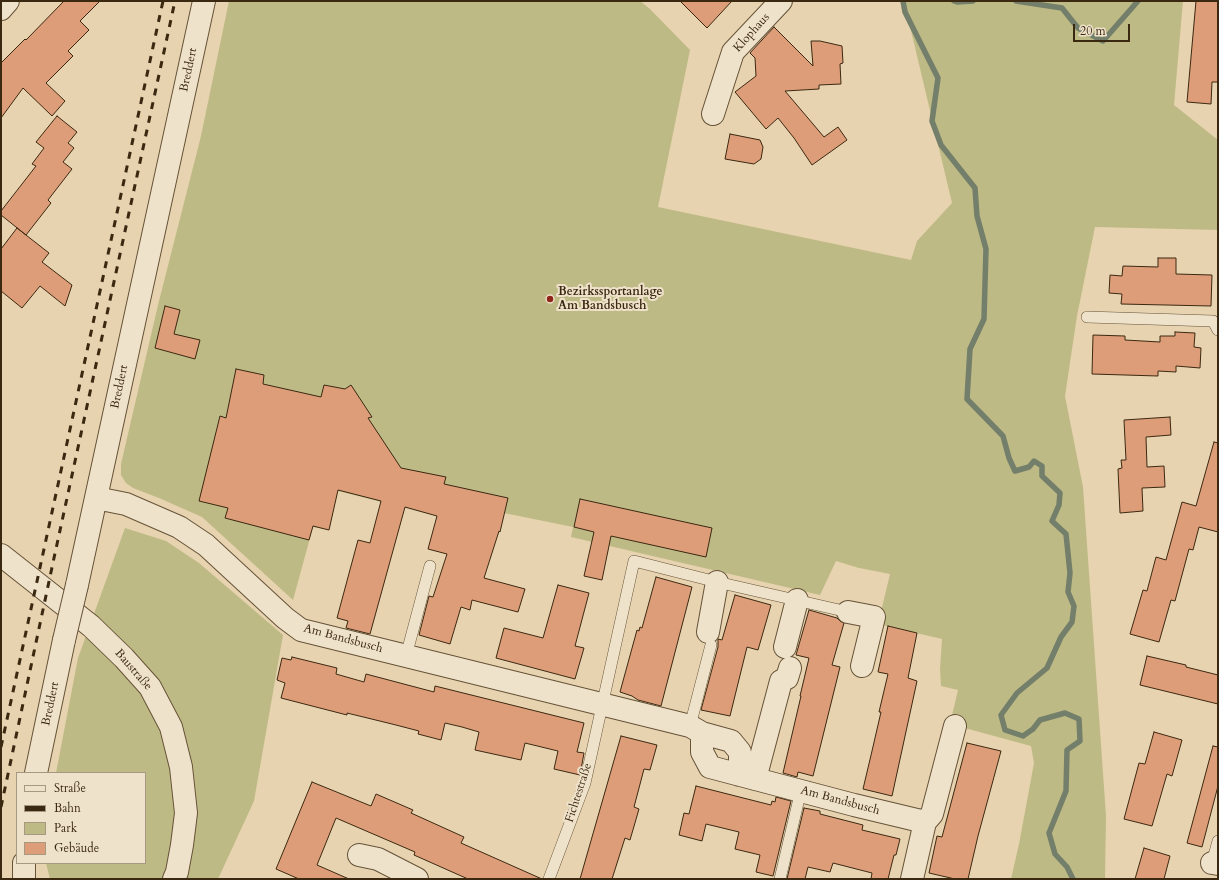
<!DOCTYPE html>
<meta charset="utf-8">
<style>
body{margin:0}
#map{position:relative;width:1219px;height:880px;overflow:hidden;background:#e7d3af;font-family:Cardo,serif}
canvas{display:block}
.frame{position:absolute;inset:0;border:2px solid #3b2811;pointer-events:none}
.legend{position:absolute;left:16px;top:772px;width:130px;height:92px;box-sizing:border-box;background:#efe2cb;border:1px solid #a79881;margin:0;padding:5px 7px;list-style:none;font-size:12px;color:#3b2811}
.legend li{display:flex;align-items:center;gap:8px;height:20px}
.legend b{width:20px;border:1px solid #a79881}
.scale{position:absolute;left:1073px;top:24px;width:57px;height:18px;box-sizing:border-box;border:2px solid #3b2811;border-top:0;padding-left:5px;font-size:12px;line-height:14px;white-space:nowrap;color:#3b2811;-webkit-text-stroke:3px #efe2cb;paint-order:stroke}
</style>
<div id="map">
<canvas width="1219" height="880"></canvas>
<div class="frame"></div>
<ul class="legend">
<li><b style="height:5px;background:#efe2cb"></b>Straße</li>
<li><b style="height:5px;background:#3b2811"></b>Bahn</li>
<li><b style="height:11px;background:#beba85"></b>Park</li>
<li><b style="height:11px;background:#dd9d78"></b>Gebäude</li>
</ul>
<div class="scale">20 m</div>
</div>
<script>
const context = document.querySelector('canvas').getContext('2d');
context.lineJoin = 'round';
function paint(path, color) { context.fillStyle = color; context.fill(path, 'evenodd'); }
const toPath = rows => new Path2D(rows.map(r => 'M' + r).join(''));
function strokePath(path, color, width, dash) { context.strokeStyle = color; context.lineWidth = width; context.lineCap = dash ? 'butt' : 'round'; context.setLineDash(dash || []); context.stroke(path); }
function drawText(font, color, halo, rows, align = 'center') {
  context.font = font + ' Cardo,serif'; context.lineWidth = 4; context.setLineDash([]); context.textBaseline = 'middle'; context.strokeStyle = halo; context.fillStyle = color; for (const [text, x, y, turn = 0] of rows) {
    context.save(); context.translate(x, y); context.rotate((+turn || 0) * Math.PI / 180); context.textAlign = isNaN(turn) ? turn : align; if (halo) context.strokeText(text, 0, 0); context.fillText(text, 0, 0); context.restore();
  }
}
paint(toPath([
 [229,1,640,1,650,9,690,50,658,207,911,260,917,241,952,203,904,1,1183,1,1174,105,1218,140,1218,230,1095,227,1077,316,1065,396,1083,487,1106,816,1105,879,1011,879,1019,844,1034,763,1031,746,950,724,958,690,941,686,940,669,942,639,878,624,890,574,859,568,836,561,820,595,571,537,573,527,504,513,500,532,338,491,329,530,313,527,293,600,202,517,159,498,133,488,126,483,121,475,121,464,158,305,201,136],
 [125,528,166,541,199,563,283,635,254,801,218,879,50,879,46,863,145,863,145,773,56,773,78,658]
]), '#beba85');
strokePath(toPath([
 [903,1,905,12,938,78,932,121,941,145,975,188,977,216,986,249,984,319,970,349,967,399,1003,436,1009,458,1015,471,1029,467,1034,461,1042,466,1042,476,1060,493,1059,505,1052,521,1066,534,1070,573,1068,592,1074,606,1072,622,1061,637,1047,668,1017,693,1001,715,1005,730,1023,736,1033,729,1040,720,1065,713,1079,719,1080,741,1067,750,1066,791,1049,833,1055,854,1067,867,1073,879],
 [954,1,957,2,973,1],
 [1016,1,1062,8,1078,28,1103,41,1138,1]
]), '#737f6a', 5.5);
const building = toPath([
 [64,1,100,1,80,21,89,30,68,51,73,56,46,83,65,101,52,116,23,88,1,118,1,63,25,39,26,40,64,1],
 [680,1,732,1,707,28,680,1],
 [1196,1,1218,1,1218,82,1212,82,1211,104,1187,102,1196,1],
 [774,27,813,66,811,41,820,41,842,46,843,63,840,64,841,84,819,85,819,89,785,91,824,137,838,127,847,140,812,165,794,138,778,118,766,129,735,92,756,76,755,58,750,53,774,27],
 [57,116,77,132,68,143,74,148,63,162,72,169,48,200,51,203,26,235,1,215,1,211,36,166,32,164,44,148,36,142,57,116],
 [730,134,760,140,763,147,761,159,754,164,725,159,730,134],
 [17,228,49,253,42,262,72,285,65,306,40,286,22,308,1,291,1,249,17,228],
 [1158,258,1176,258,1176,274,1212,275,1211,306,1121,304,1122,294,1109,293,1110,275,1122,276,1123,266,1158,267,1158,258],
 [165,306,180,310,174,334,200,340,195,359,155,348,165,306],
 [1175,332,1195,333,1194,347,1201,348,1200,368,1176,366,1176,372,1158,371,1158,376,1092,374,1093,335,1125,336,1125,340,1160,342,1160,336,1175,336,1175,332],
 [236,369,264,375,263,384,321,397,324,385,345,389,351,385,372,417,368,418,401,468,446,477,444,484,508,498,500,532,499,531,484,578,525,589,518,612,472,600,470,610,461,607,450,644,419,635,429,596,433,597,447,554,428,549,437,516,405,507,370,634,346,628,348,621,337,618,358,540,370,543,381,501,338,490,329,530,313,526,309,540,225,518,228,508,199,501,220,416,226,418,236,369],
 [1170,417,1171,435,1146,437,1147,467,1164,466,1165,487,1142,488,1143,511,1120,513,1118,469,1122,468,1121,460,1126,460,1124,420,1170,417],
 [1214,442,1218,443,1218,532,1199,527,1193,550,1189,549,1175,601,1171,600,1159,642,1130,634,1143,590,1147,591,1156,557,1166,560,1182,502,1196,506,1214,442],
 [580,499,712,528,706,557,611,536,602,580,584,576,594,532,574,527,580,499],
 [656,577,692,587,661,706,638,700,632,696,620,692,637,630,639,631,640,627,642,628,656,577],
 [558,585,589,593,575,646,584,648,575,679,496,658,504,628,543,638,558,585],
 [735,595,771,605,758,650,747,647,730,716,701,710,718,647,718,639,722,640,735,595],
 [809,610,837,618,840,621,844,623,832,665,840,667,813,776,798,772,797,777,783,773,801,696,800,696,809,658,796,655,809,610],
 [888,626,917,633,908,678,917,681,892,796,863,789,872,751,881,712,879,712,888,674,878,672,888,626],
 [1147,656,1186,665,1186,667,1218,675,1218,704,1140,685,1147,656],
 [292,657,337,668,336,674,364,682,366,674,434,692,435,686,584,723,577,752,584,753,580,775,554,769,558,751,525,743,521,760,475,750,479,732,462,727,445,723,441,740,418,734,419,731,392,724,347,713,347,715,281,698,285,683,277,680,282,658,291,660,292,657],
 [1154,732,1182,740,1172,776,1167,774,1152,826,1124,819,1139,763,1145,764,1154,732],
 [621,736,657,745,650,770,644,769,634,807,639,809,630,840,625,838,612,879,580,879,621,736],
 [967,743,1001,751,978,836,968,879,955,879,929,873,937,836,942,837,967,743],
 [1213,746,1218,747,1218,786,1202,847,1187,843,1213,746],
 [312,782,371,806,376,794,413,810,411,813,464,837,461,843,542,879,468,879,414,855,415,852,336,818,317,865,349,879,299,879,276,869,312,782],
 [696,786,771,805,772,801,775,802,776,797,791,801,773,876,756,872,760,855,735,849,739,832,706,824,702,841,679,835,684,813,689,814,696,786],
 [804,808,820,811,820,814,863,825,862,830,900,839,896,855,894,855,888,879,871,879,872,873,833,863,830,872,808,867,805,879,787,879,804,808],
 [1144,848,1170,856,1164,879,1135,879,1144,848]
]);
paint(building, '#dd9d78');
strokePath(building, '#3b2811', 1);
const service = toPath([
 [1087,317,1213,321,1218,330],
 [406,656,430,566],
 [690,726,711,645],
 [1212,863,1218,841],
 [549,879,585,783,634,561,717,582,848,612],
 [780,879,801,790]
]);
const minor = toPath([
 [1,9,8,1],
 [713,114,733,52,781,1],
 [96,498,126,504,179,527,206,545,285,618,301,630,690,726,702,733,731,741,740,752,740,775],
 [1,555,91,626,124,658,150,687,171,727,181,767,186,813,182,845,177,872,174,879],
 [77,585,204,1],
 [848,612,874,617,862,666],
 [708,632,717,582],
 [785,647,797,600],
 [702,733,702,752,710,767,854,805,925,822,912,879],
 [36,773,64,640],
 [755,779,781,681,787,678,790,668],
 [925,822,932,814,955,726],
 [359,855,378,859,417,879],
 [24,863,24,879],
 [1212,863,1218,864]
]);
strokePath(service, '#665338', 12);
strokePath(minor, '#665338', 24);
strokePath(service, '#efe2cb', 11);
strokePath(minor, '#efe2cb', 22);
strokePath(toPath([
 [1,747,163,1],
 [1,807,54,558,175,1]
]), '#3b2811', 3, [7, 7]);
const minorBridge = toPath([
 [64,640,77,585]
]);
strokePath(minorBridge, '#665338', 24, []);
strokePath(minorBridge, '#efe2cb', 22);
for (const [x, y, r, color] of [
 [550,299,4,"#8f2418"]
]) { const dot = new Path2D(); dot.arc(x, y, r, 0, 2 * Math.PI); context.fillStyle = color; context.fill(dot); strokePath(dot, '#efe2cb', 1.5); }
drawText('12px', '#3b2811', '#efe2cb', [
 ["Klophaus",752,33,-48],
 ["Breddert",189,70,-78],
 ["Breddert",120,387,-78],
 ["Am Bandsbusch",343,639,15],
 ["Baustraße",133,670,49],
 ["Breddert",51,704,-78],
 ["Fichtestraße",579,793,-72],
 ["Am Bandsbusch",840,801,15]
]);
drawText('bold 12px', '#3b2811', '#efe2cb', [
 ["Bezirkssportanlage",558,292],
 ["Am Bandsbusch",558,306]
], 'left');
</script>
